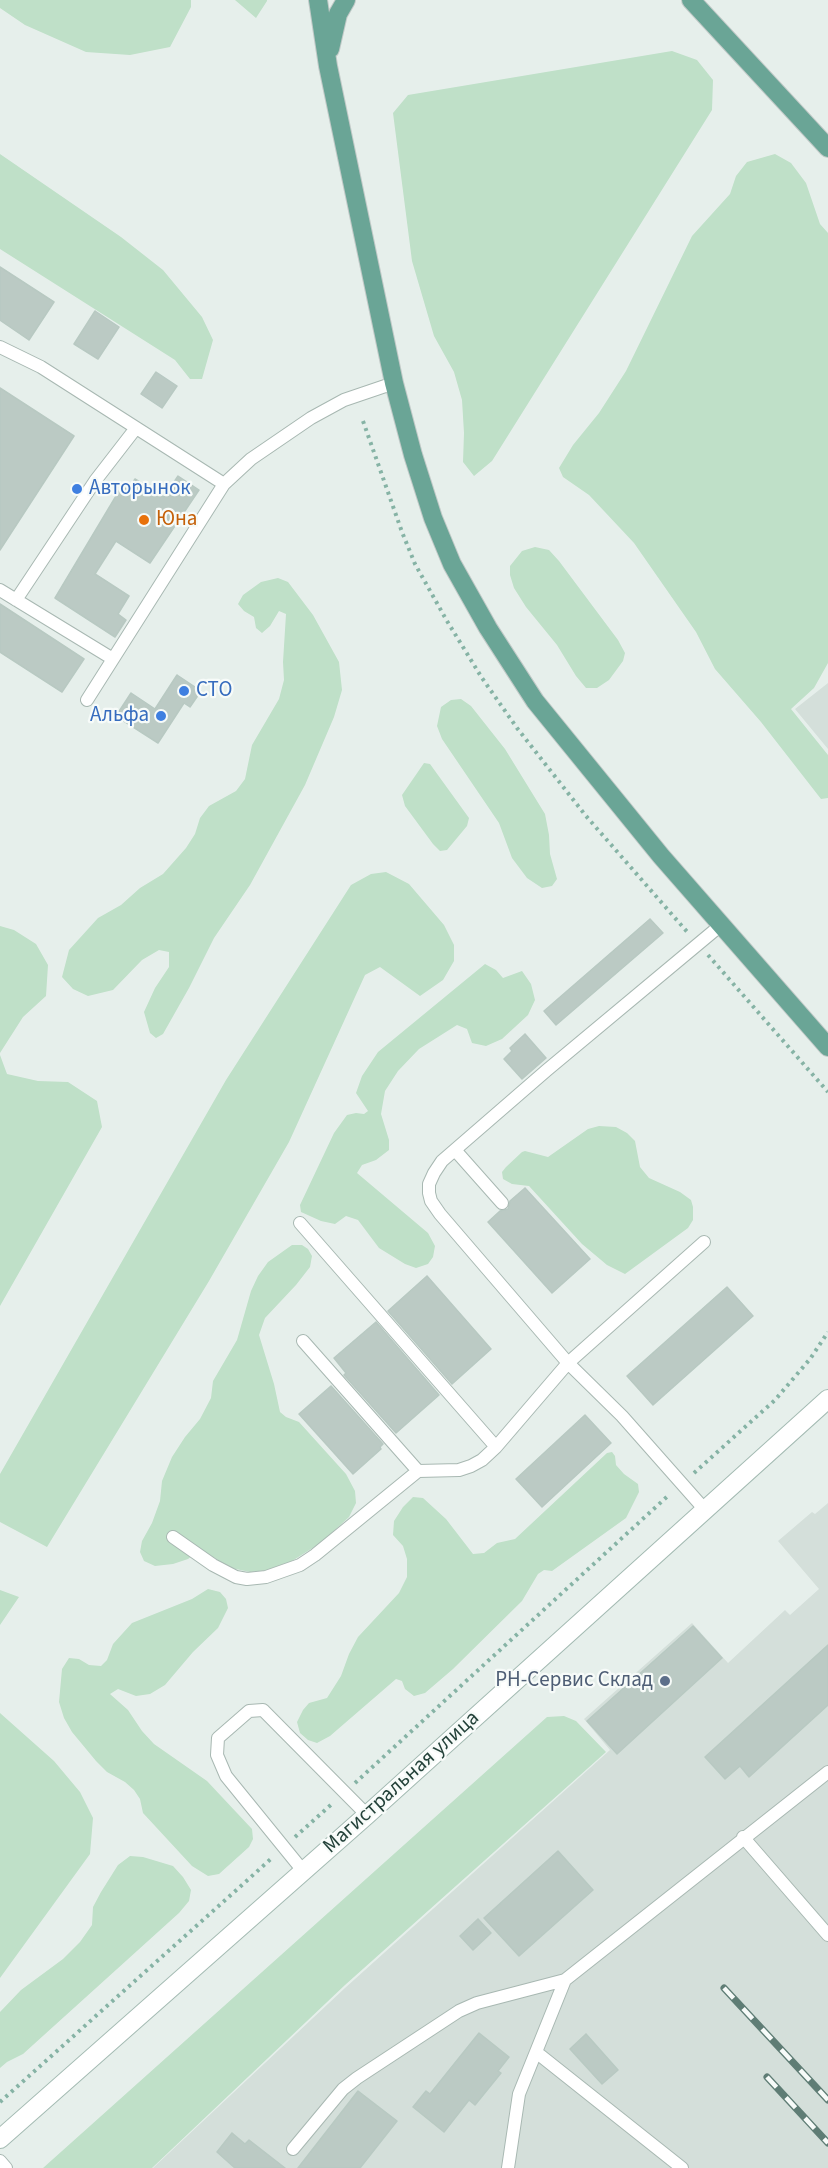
<!DOCTYPE html>
<meta charset="utf-8">
<style>
body{margin:0}
canvas{display:block;background:#e6efeb}
</style>
<canvas width="828" height="2168"></canvas>
<script>
const context = document.querySelector('canvas').getContext('2d');
context.lineJoin = 'round';
function paint(path, color) { context.fillStyle = color; context.fill(path, 'evenodd'); }
const toPath = rows => new Path2D(rows.map(r => 'M' + r).join(''));
function strokePath(path, color, width, dash) { context.strokeStyle = color; context.lineWidth = width; context.lineCap = dash ? 'butt' : 'round'; context.setLineDash(dash || []); context.stroke(path); }
function drawText(font, color, halo, rows, align = 'center') {
  context.font = font + ' "Source Sans 3",sans-serif'; context.lineWidth = 4.5; context.setLineDash([]); context.textBaseline = 'middle'; context.strokeStyle = halo; context.fillStyle = color; for (const [text, x, y, turn = 0] of rows) {
    context.save(); context.translate(x, y); context.rotate((+turn || 0) * Math.PI / 180); context.textAlign = isNaN(turn) ? turn : align; if (halo) context.strokeText(text, 0, 0); context.fillText(text, 0, 0); context.restore();
  }
}
paint(toPath([
 [828,683,828,749,795,709],
 [828,1503,828,2168,153,2168,345,1988,610,1750,584,1719,692,1623,728,1663,785,1610,790,1615,819,1589,778,1541,812,1512,815,1514]
]), '#d4dfda');
paint(toPath([
 [0,0,191,0,191,7,170,47,130,55,86,52,25,25,0,8],
 [235,0,267,0,267,1,256,18],
 [672,51,697,60,713,80,712,110,492,461,474,476,463,462,464,433,462,400,454,372,434,336,412,261,393,113,408,95],
 [0,154,121,237,163,270,202,317,213,340,202,379,190,379,175,360,0,249],
 [775,154,791,163,806,183,820,224,828,233,828,663,814,688,791,709,828,755,828,798,821,799,761,722,715,669,696,632,634,543,589,495,563,477,559,468,573,445,599,413,626,371,692,236,730,194,736,176,747,162],
 [535,547,549,550,559,561,618,640,625,653,623,661,609,680,597,688,586,688,576,676,557,645,526,607,514,588,510,575,510,566,522,551],
 [278,578,288,582,313,615,339,662,342,690,334,717,305,785,250,885,214,938,189,988,163,1034,156,1038,150,1033,144,1012,155,988,169,967,169,952,159,950,142,960,113,990,88,996,73,989,62,977,69,950,98,918,121,905,140,888,163,874,186,848,195,834,200,818,209,806,236,791,245,779,252,745,279,699,284,680,283,662,286,614,279,611,270,626,262,633,256,628,254,617,244,611,238,604,243,595,261,582],
 [461,699,471,706,505,749,545,814,549,835,550,854,557,879,552,886,542,888,527,878,512,858,499,823,442,739,437,726,441,707,451,700],
 [424,763,430,764,469,818,467,826,447,850,440,851,433,844,405,806,402,795],
 [386,872,409,884,444,925,454,945,454,961,443,980,420,996,380,967,365,975,289,1142,209,1281,47,1547,0,1522,0,1474,226,1080,351,885,371,874],
 [0,926,14,930,36,944,48,965,46,996,23,1017,0,1053],
 [485,964,496,970,503,978,522,971,531,984,535,1000,528,1015,502,1039,486,1046,472,1043,467,1029,457,1025,419,1049,398,1071,385,1091,381,1114,389,1140,389,1150,376,1160,362,1165,357,1173,428,1233,435,1246,433,1257,428,1264,416,1268,405,1264,379,1248,358,1220,346,1216,335,1224,321,1221,301,1212,300,1205,334,1133,347,1115,356,1113,364,1114,368,1111,356,1093,362,1076,378,1052],
 [0,1055,7,1074,38,1081,68,1082,97,1101,102,1127,0,1306],
 [599,1126,616,1127,627,1133,635,1141,640,1167,649,1178,680,1192,691,1200,693,1207,693,1220,688,1228,625,1274,607,1265,582,1244,529,1186,512,1184,503,1179,502,1172,506,1167,522,1152,525,1151,548,1157,588,1129],
 [292,1245,302,1245,308,1249,312,1256,310,1267,296,1285,265,1318,259,1335,274,1384,280,1412,286,1417,299,1422,346,1474,355,1491,356,1503,349,1517,322,1542,292,1561,267,1570,250,1572,231,1568,200,1549,188,1559,173,1564,155,1566,144,1561,140,1552,142,1541,152,1523,160,1501,162,1481,172,1457,185,1437,200,1419,211,1398,213,1381,237,1340,251,1291,258,1276,268,1262],
 [612,1452,615,1456,616,1465,624,1474,638,1484,639,1492,626,1518,552,1571,544,1570,538,1574,522,1601,453,1669,425,1693,414,1696,405,1689,402,1681,396,1679,330,1736,317,1743,308,1740,300,1733,297,1722,303,1710,309,1703,327,1698,341,1676,349,1654,358,1637,399,1593,407,1577,407,1559,403,1546,393,1535,394,1521,403,1507,413,1497,423,1498,446,1519,473,1554,484,1553,497,1543,515,1539,607,1453],
 [208,1589,220,1592,226,1599,228,1608,218,1628,193,1652,165,1685,150,1694,136,1696,118,1689,110,1694,128,1710,142,1731,154,1744,207,1781,252,1829,253,1839,249,1847,219,1874,208,1876,192,1866,143,1813,140,1799,134,1790,125,1782,107,1772,96,1761,72,1732,64,1718,59,1702,62,1669,69,1658,79,1659,89,1665,101,1666,107,1660,113,1644,132,1623,192,1599],
 [0,1590,19,1597,0,1625],
 [0,1713,54,1761,80,1792,93,1818,90,1854,0,1978],
 [564,1716,576,1721,606,1752,345,1985,152,2168,43,2168,547,1717],
 [130,1856,143,1857,173,1866,183,1877,191,1890,189,1901,179,1913,23,2054,7,2062,0,2068,0,2012,21,1990,63,1959,80,1942,92,1925,93,1907,101,1892,118,1865]
]), '#bfe0c8');
const building = toPath([
 [0,267,54,302,29,340,0,320,0,267],
 [95,311,119,327,98,359,74,344,95,311],
 [156,372,177,386,162,408,141,394,156,372],
 [0,388,74,436,0,550,0,388],
 [178,476,199,490,150,563,116,541,95,574,129,596,118,614,126,620,115,637,55,598,122,486,128,490,135,479,164,497,178,476],
 [0,604,84,659,62,692,0,652,0,604],
 [177,675,201,691,190,707,184,703,158,743,116,716,131,693,155,709,177,675],
 [650,919,663,933,556,1025,544,1011,650,919],
 [525,1034,546,1058,522,1079,504,1059,512,1051,510,1048,525,1034],
 [525,1188,590,1259,552,1293,488,1222,500,1211,508,1209,510,1201,525,1188],
 [427,1276,491,1349,452,1384,388,1311,427,1276],
 [727,1287,753,1316,653,1405,627,1376,727,1287],
 [376,1322,439,1395,396,1433,344,1375,346,1373,334,1358,376,1322],
 [331,1386,383,1444,380,1447,381,1449,353,1474,299,1414,331,1386],
 [585,1415,611,1443,542,1507,516,1479,585,1415],
 [693,1626,722,1658,617,1754,587,1721,693,1626],
 [828,1645,828,1705,749,1777,740,1766,725,1779,705,1757,828,1645],
 [558,1851,593,1890,519,1956,484,1918,558,1851],
 [478,1919,491,1933,473,1950,460,1936,478,1919],
 [479,2033,509,2057,498,2071,501,2073,475,2105,469,2100,444,2132,413,2107,426,2091,430,2094,479,2033],
 [586,2034,618,2070,602,2084,570,2049,586,2034],
 [358,2091,397,2121,360,2168,298,2168,358,2091],
 [232,2133,245,2144,249,2140,285,2168,235,2168,217,2152,232,2133]
]);
paint(building, '#bbcac4');
strokePath(building, '#b8c9c2', 1.5);
const service = toPath([
 [0,347,41,367,224,484],
 [0,590,113,659],
 [16,600,95,481,136,428],
 [87,700,224,484,251,459,311,418,344,400,394,383],
 [455,1150,502,1203],
 [300,1223,496,1447],
 [303,1341,418,1471,459,1470,471,1466,482,1460,496,1447,568,1363,704,1242],
 [706,1511,622,1416,568,1363,440,1214,431,1201,429,1193,429,1184,434,1173,442,1161,547,1070,721,925],
 [173,1537,213,1565,236,1577,247,1579,266,1577,300,1565,315,1555,418,1471],
 [743,1837,828,1935],
 [304,1872,226,1776,217,1755,218,1738,249,1711,263,1710,367,1815],
 [536,2052,682,2168],
 [293,2149,343,2089,357,2078,459,2011,477,2003,565,1980],
 [0,2161,6,2168],
 [508,2168,519,2094,565,1980,828,1772]
]);
const secondary = toPath([
 [0,2139,367,1815,828,1399]
]);
const primary = toPath([
 [318,0,328,66,394,383,413,455,433,518,452,564,488,628,535,701,661,856,828,1047],
 [691,0,828,148],
 [330,49,338,14,346,0]
]);
strokePath(service, '#a8b8b2', 14);
strokePath(secondary, '#a4bbb3', 20);
strokePath(primary, '#c2cac8', 20);
strokePath(toPath([
 [363,421,402,532,415,564,447,621,482,678,517,728,586,816,689,934],
 [708,955,828,1092],
 [694,1473,775,1400,810,1359,828,1332],
 [355,1783,670,1494],
 [295,1837,334,1802],
 [0,2102,272,1858]
]), '#86b3a5', 4, [3, 4.5]);
strokePath(service, '#fff', 12);
strokePath(secondary, '#fff', 18);
strokePath(primary, '#6aa596', 18);
const rail = toPath([
 [724,1988,828,2100],
 [767,2077,828,2143]
]);
strokePath(rail, '#5f7d75', 7);
strokePath(rail, '#f7fbf9', 4.5, [14]);
for (const [x, y, r, color] of [
 [77,489,6,"#3f7fe0"],
 [144,520,6,"#e8710a"],
 [184,691,6,"#3f7fe0"],
 [161,716,6,"#3f7fe0"],
 [665,1681,6,"#5c6f8a"]
]) { const dot = new Path2D(); dot.arc(x, y, r, 0, 2 * Math.PI); context.fillStyle = color; context.fill(dot); strokePath(dot, '#f7fbf9', 2); }
drawText('21px', '#366cbe', '#f7fbf9', [
 ["Авторынок",89,489],
 ["СТО",196,691],
 ["Альфа",149,716,"right"]
], 'left');
drawText('21px', '#c56008', '#f7fbf9', [
 ["Юна",156,520]
], 'left');
drawText('21px', '#4e5e75', '#f7fbf9', [
 ["РН-Сервис Cклад",653,1681]
], 'right');
drawText('21px', '#24423a', '#f7fbf9', [
 ["Магистральная улица",402,1783,-42]
]);
</script>
